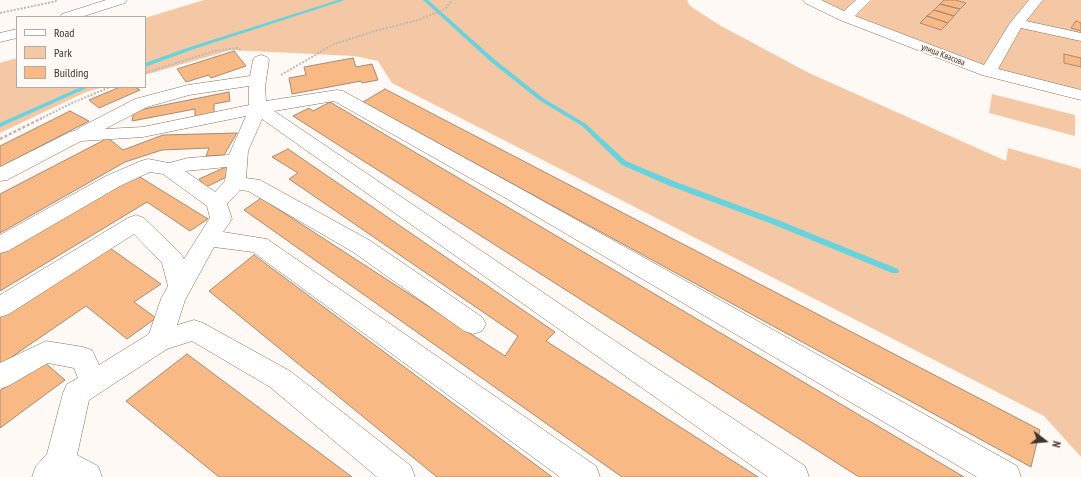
<!DOCTYPE html>
<meta charset="utf-8">
<style>
body{margin:0}
#map{position:relative;width:1081px;height:477px;overflow:hidden;background:#fef9f4;font-family:"PT Sans Narrow",sans-serif}
canvas{display:block}
.legend{position:absolute;left:16px;top:16px;width:130px;height:72px;box-sizing:border-box;background:#fef9f4;border:1px solid #b2aba4;margin:0;padding:5px 7px;list-style:none;font-size:12px;color:#40352d}
.legend li{display:flex;align-items:center;gap:8px;height:20px}
.legend b{width:20px;border:1px solid #b2aba4}
.north{position:absolute;left:1025px;top:421px;width:40px;height:40px;-webkit-text-stroke:3px #fef9f4;paint-order:stroke;rotate:106deg;font-size:11px;font-weight:700;line-height:16px;text-align:center;color:#40352d}
.north::after{content:'';display:block;margin:auto;width:14px;height:18px;background:#40352d;clip-path:polygon(50% 0,100% 100%,50% 72%,0 100%)}
</style>
<div id="map">
<canvas width="1081" height="477"></canvas>
<ul class="legend">
<li><b style="height:5px;background:#fff"></b>Road</li>
<li><b style="height:11px;background:#f5c8a5"></b>Park</li>
<li><b style="height:11px;background:#f9b984"></b>Building</li>
</ul>
<div class="north">N</div>
</div>
<script>
const context = document.querySelector('canvas').getContext('2d');
context.lineJoin = 'round';
function paint(path, color) { context.fillStyle = color; context.fill(path, 'evenodd'); }
const toPath = rows => new Path2D(rows.map(r => 'M' + r).join(''));
function strokePath(path, color, width, dash) { context.strokeStyle = color; context.lineWidth = width; context.lineCap = dash ? 'butt' : 'round'; context.setLineDash(dash || []); context.stroke(path); }
function drawText(font, color, halo, rows, align = 'center') {
  context.font = font + ' "PT Sans Narrow",sans-serif'; context.lineWidth = 3.5; context.setLineDash([]); context.textBaseline = 'middle'; context.strokeStyle = halo; context.fillStyle = color; for (const [text, x, y, turn = 0] of rows) {
    context.save(); context.translate(x, y); context.rotate((+turn || 0) * Math.PI / 180); context.textAlign = isNaN(turn) ? turn : align; if (halo) context.strokeText(text, 0, 0); context.fillText(text, 0, 0); context.restore();
  }
}
paint(toPath([
 [204,0,687,0,690,6,721,26,809,73,1006,161,1008,148,1081,169,1081,457,1044,416,392,83,378,61,354,56,231,50,145,75,145,18],
 [813,0,861,0,844,15],
 [872,0,1032,0,1013,21,983,67,852,17],
 [1040,0,1081,0,1081,35,1022,23],
 [1021,25,1081,38,1081,92,995,71],
 [17,58,17,87,104,87,86,92,0,133,0,63],
 [992,94,1075,115,1075,136,989,113]
]), '#f5c8a5');
paint(toPath([
 [338,0,345,0,194,49,145,67,145,63,190,47,338,0],
 [423,0,428,0,494,59,543,98,586,124,626,161,676,182,778,220,898,269,899,271,898,273,892,273,772,224,670,186,622,165,582,126,539,100,490,61,423,0],
 [81,87,89,87,0,127,0,123,81,87]
]), '#67d3df');
const building = toPath([
 [944,0,955,0,966,3,960,9,940,4,944,0],
 [940,4,960,9,954,16,934,10,940,4],
 [934,10,954,16,948,23,927,16,934,10],
 [927,16,948,23,941,30,920,23,927,16],
 [1076,21,1081,23,1081,31,1071,28,1076,21],
 [234,51,246,66,211,78,209,75,186,82,177,69,234,51],
 [1064,54,1081,58,1081,67,1064,63,1064,54],
 [353,58,356,67,372,64,378,80,362,83,361,81,292,94,289,78,306,75,304,67,353,58],
 [120,87,135,87,140,90,99,108,89,100,120,87],
 [385,89,1040,430,1031,467,363,102,385,89],
 [229,92,230,101,214,104,214,113,195,117,195,109,132,121,134,111,229,92],
 [330,102,964,477,859,477,293,116,309,108,313,111,330,102],
 [70,111,89,121,0,167,0,146,70,111],
 [237,133,224,155,206,156,209,148,162,150,125,162,0,233,0,194,108,138,123,150,163,135,237,133],
 [288,149,555,332,546,341,758,477,622,477,244,210,261,198,505,356,518,336,289,179,298,173,272,157,288,149],
 [228,166,235,173,206,187,199,179,228,166],
 [135,174,208,219,190,231,147,202,0,291,0,251,135,174],
 [110,248,161,284,134,302,156,318,127,339,86,306,0,365,0,317,110,248],
 [254,255,552,477,437,477,209,291,254,255],
 [187,354,352,477,219,477,126,401,187,354],
 [43,361,65,380,0,428,0,391,43,361]
]);
paint(building, '#f9b984');
strokePath(building, '#a58b77', 1);
const minor = toPath([
 [106,0,127,0,125,3,81,17,60,17,62,14,106,0],
 [803,0,821,0,844,11,856,0,871,0,855,16,984,65,1010,23,1029,0,1043,0,1026,21,1081,33,1081,41,1021,28,998,69,1081,90,1081,100,982,75,840,20,805,3,803,0],
 [17,29,17,38,0,42,0,33,17,29],
 [261,55,267,57,269,60,265,87,266,101,337,90,343,91,523,190,1017,466,1021,477,977,477,509,200,334,101,274,111,609,337,805,466,809,477,768,477,262,119,248,151,246,178,260,180,369,240,482,317,486,324,482,331,473,334,464,331,353,252,248,191,240,190,227,204,232,219,223,232,267,239,596,466,600,477,560,477,253,252,214,247,185,300,177,325,194,320,203,323,290,371,411,466,415,477,377,477,270,387,192,341,167,349,89,400,77,455,98,466,102,477,32,477,36,466,47,454,63,393,67,384,78,378,74,368,48,363,10,385,0,389,0,363,46,341,83,347,92,350,99,365,149,334,161,299,168,286,162,263,134,234,9,314,0,317,0,295,128,218,136,215,144,218,181,254,184,259,210,218,207,206,163,174,150,172,120,186,8,251,0,253,0,235,106,176,141,161,148,159,169,163,188,158,229,155,246,116,143,137,81,141,7,180,0,181,0,167,70,132,77,130,79,128,135,99,188,85,250,76,253,60,255,57,261,55],
 [249,86,249,105,143,127,105,129,147,107,189,95,249,86],
 [227,167,225,181,215,192,185,171,227,167]
]);
strokePath(minor, '#876f5b', 1);
strokePath(toPath([
 [0,13,57,1],
 [145,73,214,51,237,48,242,51],
 [281,75,334,44,375,31,418,20,445,9,452,0],
 [40,119,72,103,110,87]
]), '#bfb8b2', 2, [2, 1.5]);
strokePath(toPath([
 [0,139,42,118]
]), '#bfb8b2', 2.5, [3, 2]);
paint(minor, '#fff');
drawText('9px', '#40352d', '#fef9f4', [
 ["улица Квасова",943,55,21]
]);
</script>
